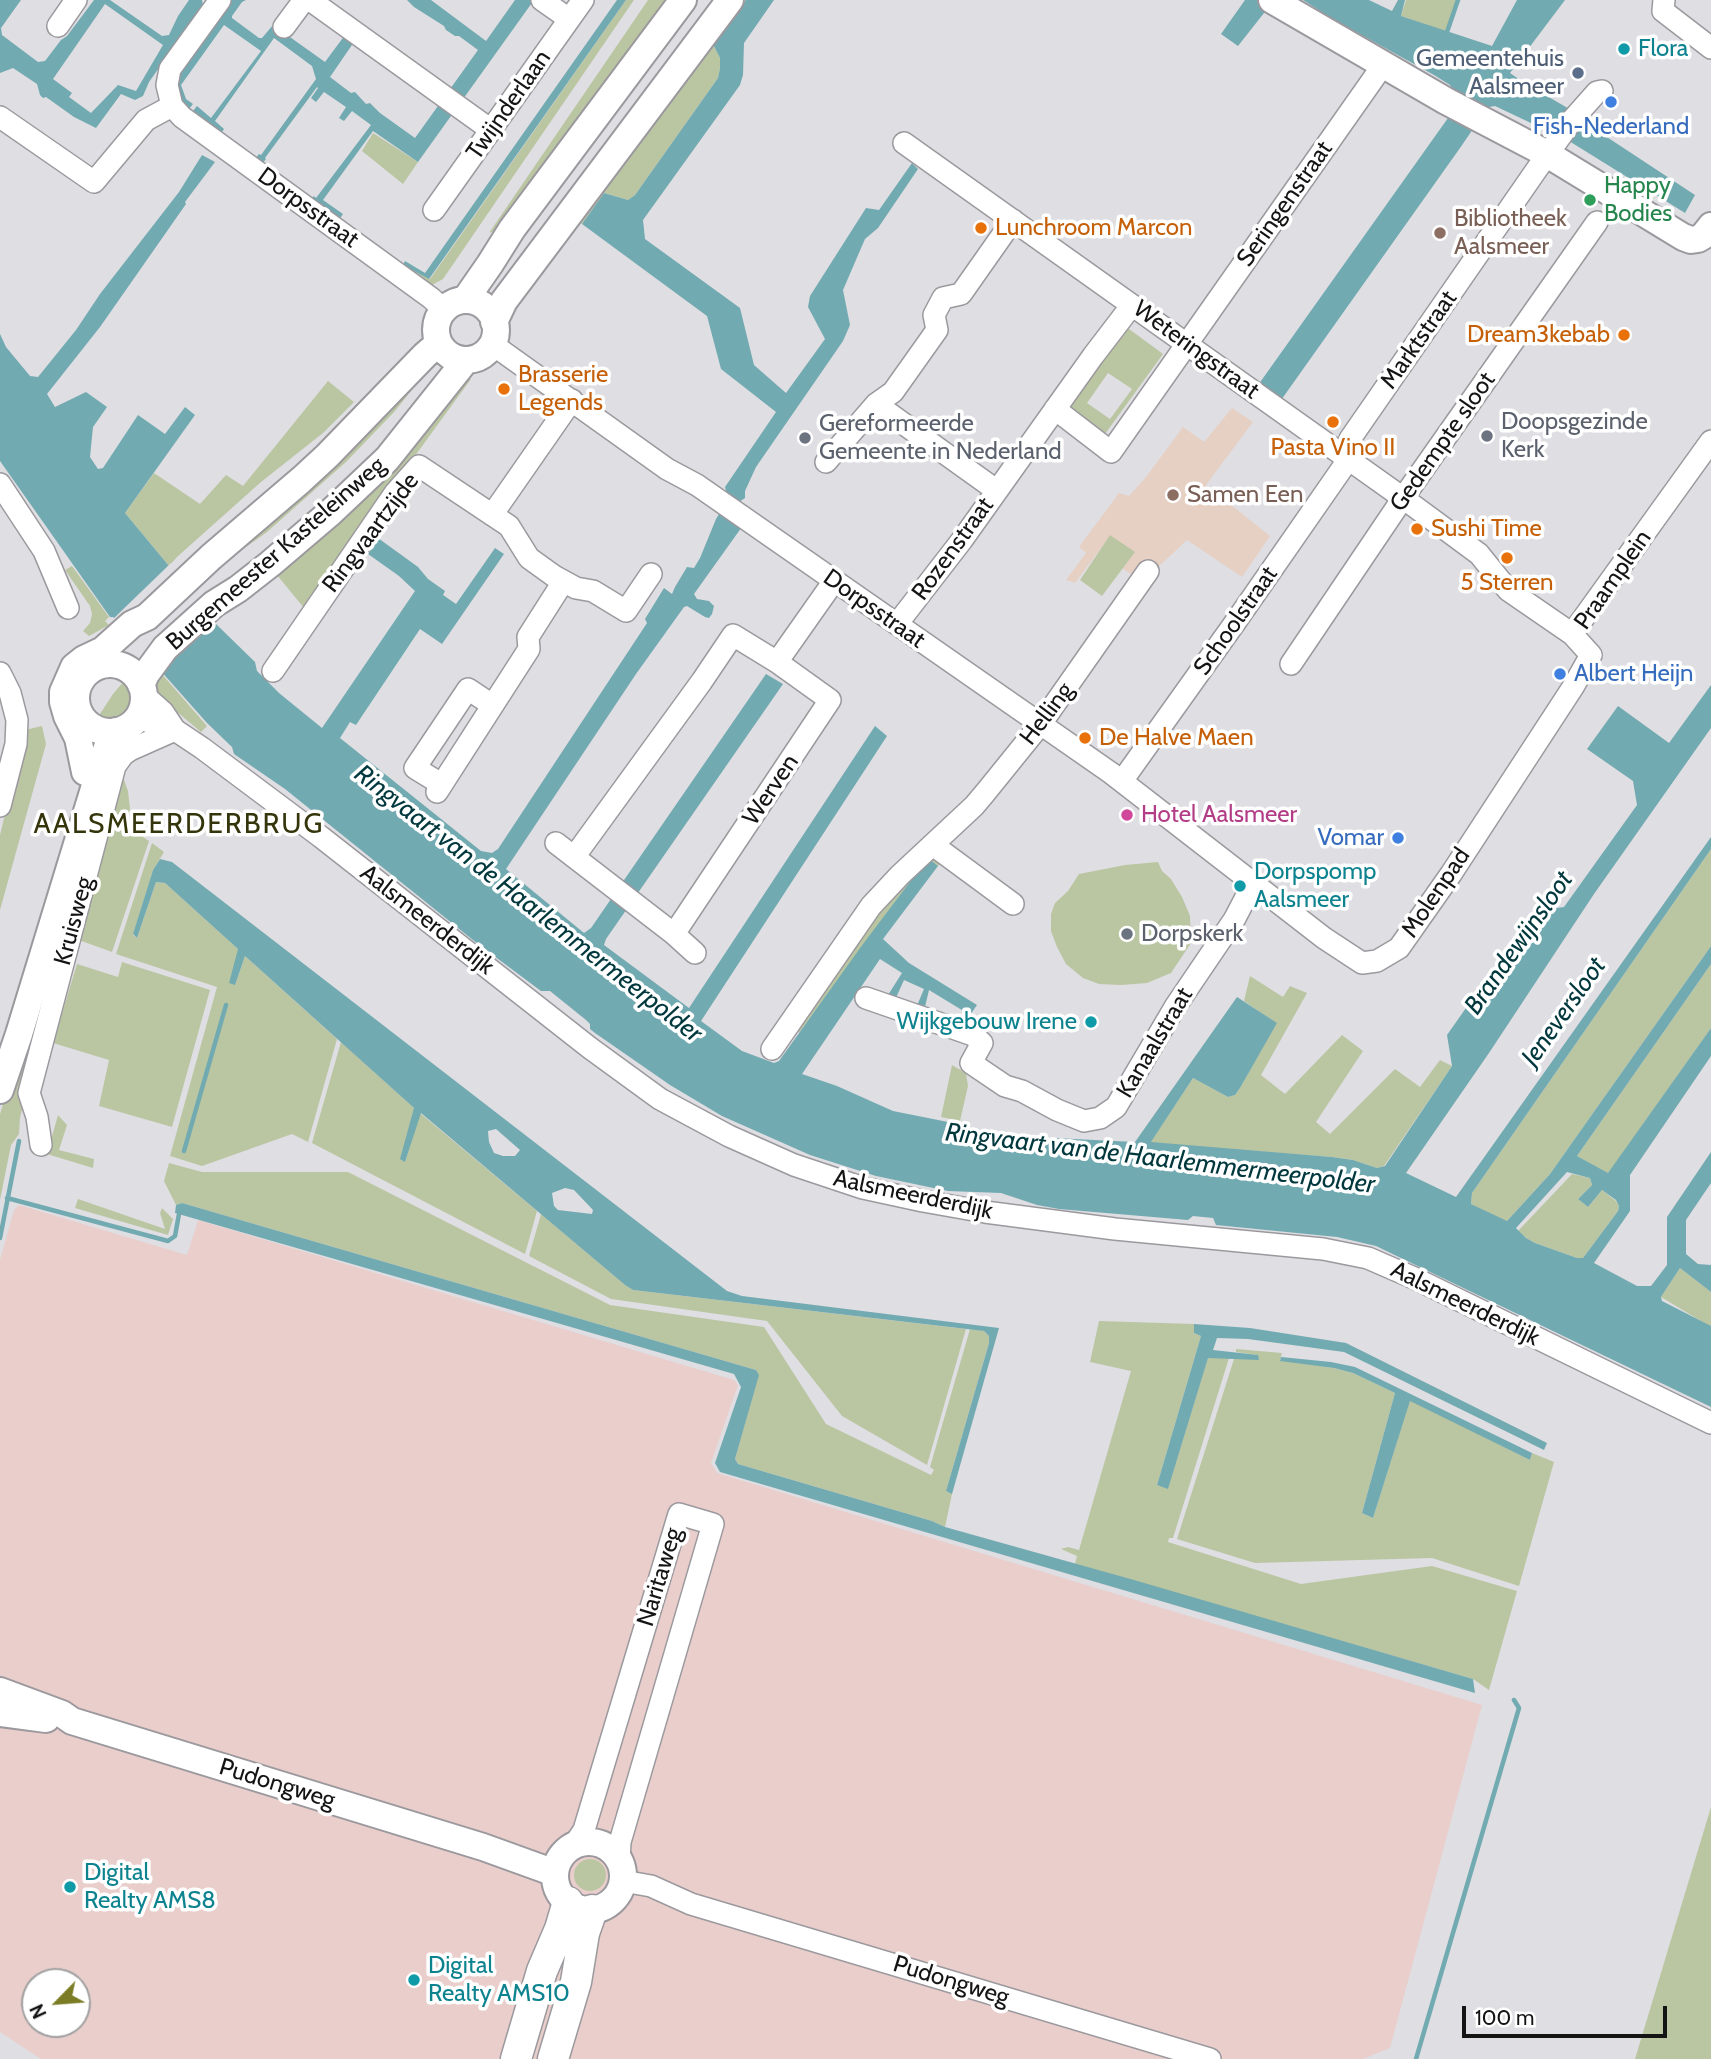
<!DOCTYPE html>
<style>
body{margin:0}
#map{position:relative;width:1711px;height:2059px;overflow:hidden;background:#dfdee3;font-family:Cabin,sans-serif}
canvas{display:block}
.north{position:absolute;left:21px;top:1968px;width:70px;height:70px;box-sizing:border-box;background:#fff;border:2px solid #a1a1a1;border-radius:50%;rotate:245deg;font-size:19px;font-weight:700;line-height:28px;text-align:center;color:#141415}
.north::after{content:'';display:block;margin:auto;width:24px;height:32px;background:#7b7c24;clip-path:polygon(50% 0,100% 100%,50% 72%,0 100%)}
.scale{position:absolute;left:1462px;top:2006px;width:205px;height:32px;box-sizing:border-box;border:4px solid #141415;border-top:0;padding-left:9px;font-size:21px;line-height:24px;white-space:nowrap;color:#141415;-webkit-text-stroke:5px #fff;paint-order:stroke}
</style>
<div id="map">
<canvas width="1711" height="2059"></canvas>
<div class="north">N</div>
<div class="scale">100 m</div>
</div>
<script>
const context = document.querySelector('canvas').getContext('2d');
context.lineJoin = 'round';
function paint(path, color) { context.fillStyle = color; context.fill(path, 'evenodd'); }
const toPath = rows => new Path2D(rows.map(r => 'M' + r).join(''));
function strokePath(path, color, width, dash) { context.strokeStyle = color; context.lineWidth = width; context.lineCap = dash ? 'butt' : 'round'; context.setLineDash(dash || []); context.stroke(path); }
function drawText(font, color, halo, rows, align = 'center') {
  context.font = font + ' Cabin,sans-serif'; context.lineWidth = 7; context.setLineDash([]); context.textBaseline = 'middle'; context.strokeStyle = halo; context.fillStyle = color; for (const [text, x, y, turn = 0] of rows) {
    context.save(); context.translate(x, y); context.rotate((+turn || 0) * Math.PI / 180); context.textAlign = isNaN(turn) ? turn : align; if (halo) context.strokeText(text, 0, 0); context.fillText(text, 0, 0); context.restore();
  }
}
paint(toPath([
 [19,1205,187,1255,198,1220,734,1380,738,1385,711,1463,717,1473,1482,1705,1390,2048,1363,2059,41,2059,0,2032,0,1260,14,1210],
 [35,1982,77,1982,77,2024,35,2024]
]), '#e9cecb');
paint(toPath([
 [1232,408,1253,422,1206,485,1270,536,1242,577,1187,540,1154,571,1145,584,1122,568,1134,552,1110,536,1075,583,1066,580,1086,553,1079,547,1119,493,1129,496,1146,477,1183,427,1204,442]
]), '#e6d0c3');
paint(toPath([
 [626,0,634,0,443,279,430,286,403,265,430,279],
 [648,0,673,0,511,225,489,233],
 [735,0,746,0,713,44,720,58,720,68,718,78,635,195,628,200,604,193,582,224,573,217],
 [1406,0,1457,0,1447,32,1401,16],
 [373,133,418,162,403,184,362,151],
 [1125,326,1163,354,1105,434,1068,407],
 [1108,373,1132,389,1110,419,1087,403],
 [431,366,395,411,346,462,267,532,232,557],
 [456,378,471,379,304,608,277,575],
 [328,381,354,402,323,433,261,482,177,557,169,566,125,513,154,473,200,504,226,475,243,486],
 [1110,535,1135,552,1102,596,1080,580],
 [72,566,109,617,105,621,109,625,89,636,83,631,90,623,92,614,90,606,65,570],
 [161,673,207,726,201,732,158,696,156,689,158,676],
 [124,681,131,693,132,700,128,711,119,718,114,719,103,720,98,717,113,694],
 [42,726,46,744,0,910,0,835,25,730],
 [119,766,128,791,130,809,125,825,149,841,112,952,76,939],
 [103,782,20,1118,19,1134,11,1145,0,1200,0,1114],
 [152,843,164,852,153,870,133,935,137,938,156,882,165,883,238,949,235,985,245,956,337,1039,308,1142,292,1134,202,1166,170,1156,217,987,116,954],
 [1711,849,1711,946,1550,1174,1506,1222,1471,1204,1472,1193],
 [929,853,942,862,938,866,928,858,799,1033,795,1019,893,887],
 [1158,862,1162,871,1171,879,1182,897,1190,916,1191,943,1171,973,1147,983,1121,985,1099,984,1083,978,1066,964,1057,947,1051,931,1051,914,1055,903,1068,891,1079,874,1125,865],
 [122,962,210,990,172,1127,99,1106,109,1060,53,1043,77,964,118,977],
 [1711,964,1711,1028,1608,1174,1577,1156],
 [1250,976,1283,997,1290,986,1307,993,1261,1075,1285,1094,1342,1035,1363,1051,1316,1122,1330,1134,1395,1069,1420,1087,1440,1060,1452,1066,1384,1166,1377,1168,1353,1160,1332,1157,1150,1143,1193,1078,1228,1097,1235,1095,1240,1088,1276,1023,1244,1001],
 [341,1042,415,1109,405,1162,420,1113,537,1211,525,1254,312,1143],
 [952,1065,966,1073,968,1086,960,1121,941,1117],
 [58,1115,67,1125,59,1150,94,1159,93,1168,47,1154],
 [169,1163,202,1172,348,1172,610,1305,764,1327,826,1424,931,1475,934,1470,930,1467,970,1329,984,1331,989,1336,989,1343,946,1491,952,1494,945,1527,932,1521,738,1464,735,1459,758,1376,756,1370,182,1203,176,1205,164,1181],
 [1572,1174,1590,1178,1592,1185,1578,1199,1588,1207,1602,1190,1616,1201,1619,1206,1618,1211,1583,1258,1577,1258,1535,1243,1526,1238,1518,1231],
 [78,1199,165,1229,160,1213,162,1208,173,1219,168,1235,75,1208],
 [541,1214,625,1285,633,1290,966,1329,927,1465,842,1416,767,1321,611,1299,529,1256],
 [1680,1268,1711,1292,1711,1327,1661,1297],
 [1099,1321,1194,1324,1194,1333,1201,1336,1157,1485,1168,1488,1208,1357,1229,1358,1173,1538,1169,1538,1168,1542,1301,1584,1432,1566,1517,1591,1489,1690,1473,1679,1075,1564,1077,1556,1061,1549,1068,1547,1079,1550,1131,1371,1090,1362],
 [1236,1349,1282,1353,1280,1360,1334,1368,1353,1373,1395,1393,1362,1513,1373,1518,1410,1400,1530,1460,1532,1453,1554,1462,1519,1586,1432,1558,1255,1563,1177,1539,1234,1359,1258,1359,1257,1355,1236,1352],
 [1711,1807,1711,2059,1635,2059],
 '574 1875a16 16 0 1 1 32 0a16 16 0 1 1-32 0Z'
]), '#bac6a2');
paint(toPath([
 [0,0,21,0,1,28,2,35,38,62,45,61,61,40,67,36,94,0,110,0,162,36,169,35,178,16,189,0,202,0,203,5,149,82,143,96,135,100,121,94,96,128,74,117,46,97,43,98,40,95,37,84,13,68,0,73],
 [105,4,163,45,136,91,118,85,91,113,69,97,72,93,53,79],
 [230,0,246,0,242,2,232,16,232,18,259,38,262,38,273,25,325,62,345,35,354,42,330,77,351,93,355,92,366,104,370,103,380,113,415,138,478,50,459,36,455,36,446,30,444,26,414,7,407,0,431,0,486,41,515,0,534,0,418,162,373,131,323,200,343,214,339,220,311,200,314,196,316,198,371,125,352,111,344,121,339,118,346,107,324,92,316,102,311,98,318,88,317,87,265,158,266,159,262,164,255,159,259,154,261,155,316,79,312,66,274,38,215,121,224,129,222,132,193,111,197,106,211,118,261,51,224,25,181,85,186,99,193,104,189,109,180,101,176,78],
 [617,0,626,0,429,279,403,265,405,261,425,273],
 [746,0,774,0,744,43,743,75,740,85,643,220,645,239,740,308,754,365,786,393,825,339,808,307,810,296,866,208,879,210,912,163,918,169,878,228,865,239,843,290,850,325,843,341,756,467,745,491,745,498,739,502,744,524,694,594,697,599,709,601,714,606,712,614,709,618,705,617,687,606,684,607,636,674,506,869,584,933,591,928,766,674,783,684,606,939,604,945,689,1008,875,726,887,736,701,1021,742,1051,774,1063,779,1061,863,944,928,858,938,866,883,939,909,963,977,1005,970,1015,929,990,924,1011,916,1008,924,989,904,980,895,1000,888,995,902,973,880,959,802,1074,837,1086,893,1111,963,1125,993,1135,1135,1142,1237,997,1277,1023,1240,1088,1235,1095,1228,1097,1193,1078,1151,1142,1332,1157,1353,1160,1377,1168,1385,1166,1452,1066,1447,1035,1534,911,1564,907,1637,805,1633,781,1587,749,1618,706,1669,743,1711,685,1711,728,1594,894,1489,1053,1406,1173,1456,1197,1711,837,1711,849,1472,1193,1471,1204,1507,1221,1550,1174,1711,946,1711,964,1577,1156,1608,1173,1711,1028,1711,1056,1630,1175,1630,1211,1594,1263,1637,1286,1651,1286,1667,1265,1667,1217,1711,1152,1711,1183,1686,1220,1686,1254,1698,1264,1711,1265,1711,1292,1680,1268,1661,1297,1662,1301,1711,1326,1711,1407,1376,1246,1337,1237,1216,1225,1213,1218,1193,1216,1188,1220,1059,1209,1037,1205,1001,1193,948,1191,876,1176,810,1155,722,1116,670,1085,595,1033,590,1029,590,1024,586,1020,550,991,541,991,478,944,285,789,234,754,232,747,207,723,113,617,110,617,0,461,0,334,6,347,30,376,38,377,76,330,100,294,179,192,202,155,215,162,185,202,186,204,100,327,47,394,55,407,86,392,107,407,93,427,90,457,98,469,103,468,138,415,165,434,185,407,195,415,125,513,169,566,159,576,207,630,216,624,255,662,257,671,279,693,322,728,415,591,399,576,368,554,378,538,418,567,428,579,445,591,443,595,456,604,495,548,504,554,442,644,420,629,356,725,350,722,340,738,481,851,492,853,498,849,647,623,645,619,664,588,672,594,675,587,687,567,694,568,700,558,716,519,728,499,725,487,776,412,721,369,707,316,582,224,604,193,628,200,635,195,718,78,720,68,720,58,713,44],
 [1567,1172,1590,1178,1592,1185,1578,1199,1588,1207,1602,1190,1616,1200,1619,1206,1618,1211,1583,1258,1577,1258,1535,1243,1526,1238,1516,1228],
 [1245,0,1280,0,1264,13,1238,46,1221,34],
 [1303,0,1369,0,1392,11,1398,0,1405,0,1401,16,1492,46,1517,0,1565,0,1510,73,1540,94,1542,93,1571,110,1577,125,1584,122,1695,195,1685,213,1569,141,1495,106,1483,108,1471,132,1460,148,1279,403,1256,388,1448,118,1456,94,1450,85,1434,75,1336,21],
 [160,859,172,862,727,1291,742,1296,999,1328,952,1494,946,1491,989,1343,989,1336,984,1331,633,1290,625,1285,421,1113,405,1162,400,1159,414,1108,245,956,235,985,229,983,238,949,165,883,156,882,137,938,133,934,153,870],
 [496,1129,520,1150,515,1156,503,1156,494,1153,489,1142,488,1131],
 [565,1188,574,1190,593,1210,592,1214,558,1210,554,1206,552,1193],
 [182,1203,756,1370,759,1375,735,1459,738,1464,932,1521,945,1527,1134,1580,1473,1679,1475,1693,720,1472,715,1463,741,1387,734,1374,175,1213,176,1205],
 [1194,1324,1250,1328,1346,1343,1547,1443,1544,1450,1344,1352,1248,1339,1217,1338,1213,1350,1258,1355,1259,1360,1208,1358,1168,1489,1157,1485,1201,1336,1194,1333],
 [1281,1357,1331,1362,1355,1367,1532,1453,1530,1460,1410,1401,1373,1518,1362,1513,1395,1393,1353,1373,1334,1368,1280,1361]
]), '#72aab1');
paint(toPath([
 [171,563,172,568,163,577,208,626,214,621,218,621,207,631,205,628,167,663,160,672,113,619]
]), '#dfdee3');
strokePath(toPath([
 [1447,32,1458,0],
 [184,1151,226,1005],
 [7,1198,168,1241,175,1236,179,1214],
 [0,1238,19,1141],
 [1416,2059,1519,1708,1514,1700]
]), '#72aab1', 4.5);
const minor = toPath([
 [220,0,170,69,167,85,172,106,182,117,431,298,444,310],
 [310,0,491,130],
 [542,0,569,19],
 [1664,0,1663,11,1711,48],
 [58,26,76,0],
 [284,27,304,0],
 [0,117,94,182,146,120,172,106],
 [904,143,1403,498,1479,554,1508,590,1572,634],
 [434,210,583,0],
 [492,344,667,469,697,485,1111,773,1324,938,1362,963,1377,961,1399,948,1451,874,1573,687,1591,655,1572,634,1711,441],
 [876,404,996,490],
 [1055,409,1111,452,1383,65],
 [826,462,876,404,893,392,937,330,934,315,943,298,961,294,1013,220],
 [0,484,44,551,68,608],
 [492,515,572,400],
 [897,624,962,540,1093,356,1132,305],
 [777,662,834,581],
 [1291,664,1403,498,1597,222],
 [273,671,395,493,419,466,509,526,529,558,554,576,576,588,593,591,626,611,651,574],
 [0,673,10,693,17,720,16,744,0,806],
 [144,695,163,712,175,730],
 [137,718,175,730,202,748,321,837,590,1048,660,1099,729,1136,794,1165,863,1188,923,1201,985,1212,1115,1229,1323,1249,1368,1258,1414,1278,1711,1423],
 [1122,781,1234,624,1348,460,1350,439,1537,169,1573,119,1597,92,1602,91],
 [441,784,415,768,468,689,492,705],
 [437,792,529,649,528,637,563,582],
 [556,843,674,934,695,953],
 [933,845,1013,904],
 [574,857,702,681,733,635,777,662,830,700,674,934],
 [866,998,973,1035,982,1043,971,1063,1005,1086,1022,1091,1057,1110,1084,1121,1100,1118,1116,1107,1175,1007,1234,920,1246,897,1251,881],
 [772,1049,871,906,900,875,974,806,985,793,1040,725,1148,571],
 [41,1145,37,1117,29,1093,115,766,123,755,130,750,175,730],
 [574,1845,584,1830,679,1514,713,1524,620,1842,619,1861],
 [623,1881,651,1886,691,1904,1210,2059]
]);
const major = toPath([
 [1272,0,1446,101,1547,154,1683,237,1691,240,1698,239,1703,236,1711,226],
 [465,300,490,264,512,229,683,0],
 '436 330a30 30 0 1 1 60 0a30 30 0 1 1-60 0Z',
 [494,322,504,301,730,0],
 '76 698a34 34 0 1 1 68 0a34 34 0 1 1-68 0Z',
 [141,685,146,674,165,648,214,604,238,589,270,564,331,512,387,459,466,360],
 [85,772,78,738,67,716,63,702,63,692,74,667,84,659,103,650,132,624,147,617,211,557,301,480,327,456,425,355,439,343],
 [0,1090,19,1034,104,756,109,742,116,731],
 [0,1691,62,1714,72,1721,483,1847,555,1873],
 [0,1713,46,1719],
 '555 1876a34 34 0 1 1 68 0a34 34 0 1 1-68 0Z'
]);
const highway = toPath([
 [516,2059,542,1971,560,1929,568,1902],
 [553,2059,576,1982,584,1933,592,1910]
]);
strokePath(minor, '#9b999e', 24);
strokePath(major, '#9b999e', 30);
strokePath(highway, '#9b999e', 33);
strokePath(minor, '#fff', 21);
strokePath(major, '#fff', 26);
strokePath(highway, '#fff', 30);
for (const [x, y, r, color] of [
 [1624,49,7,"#0f9aa8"],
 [1578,73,7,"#5c6f8a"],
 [1611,102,7,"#3f7fe0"],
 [1590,200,7,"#2e9e5b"],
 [981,228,7,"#e8710a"],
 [1440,233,7,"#8d6e63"],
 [1624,335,7,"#e8710a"],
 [504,389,7,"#e8710a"],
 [1333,422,7,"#e8710a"],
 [1487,436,7,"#6b7280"],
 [805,438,7,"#6b7280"],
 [1173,495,7,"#8d6e63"],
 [1417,529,7,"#e8710a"],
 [1507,558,7,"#e8710a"],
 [1560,674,7,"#3f7fe0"],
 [1085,738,7,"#e8710a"],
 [1127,815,7,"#d1479c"],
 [1398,838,7,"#3f7fe0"],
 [1240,886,7,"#0f9aa8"],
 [1127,934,7,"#6b7280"],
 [1091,1022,7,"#0f9aa8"],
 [70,1887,7,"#0f9aa8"],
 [414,1980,7,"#0f9aa8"]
]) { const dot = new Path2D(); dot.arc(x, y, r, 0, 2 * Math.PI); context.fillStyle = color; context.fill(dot); strokePath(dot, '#fff', 2.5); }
drawText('24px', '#0d838f', '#fff', [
 ["Flora",1638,49],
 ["Dorpspomp",1254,872],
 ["Aalsmeer",1254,900],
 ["Wijkgebouw Irene",1077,1022,"right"],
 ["Digital",84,1873],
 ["Realty AMS8",84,1901],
 ["Digital",428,1966],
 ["Realty AMS10",428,1994]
], 'left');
drawText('24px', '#4e5e75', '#fff', [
 ["Gemeentehuis",1564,59],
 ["Aalsmeer",1564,87]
], 'right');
drawText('24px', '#141415', '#fff', [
 ["Twijnderlaan",509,105,-55],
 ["Seringenstraat",1285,204,-55],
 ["Dorpsstraat",308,208,36],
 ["Marktstraat",1419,340,-55],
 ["Weteringstraat",1196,350,36],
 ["Gedempte sloot",1443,442,-55],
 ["Ringvaartzijde",371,533,-53],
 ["Rozenstraat",953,549,-54],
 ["Burgemeester Kasteleinweg",276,554,-41],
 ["Praamplein",1613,580,-55],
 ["Dorpsstraat",874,609,35],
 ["Schoolstraat",1236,621,-55],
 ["Helling",1047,714,-53],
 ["Werven",771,790,-56],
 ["Molenpad",1436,893,-56],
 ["Aalsmeerderdijk",427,920,38],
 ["Kruisweg",74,921,-75],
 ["Kanaalstraat",1155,1043,-59],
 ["Aalsmeerderdijk",913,1195,12],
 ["Aalsmeerderdijk",1465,1304,26],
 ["Naritaweg",660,1577,-73],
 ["Pudongweg",277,1784,17],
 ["Pudongweg",951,1981,17]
]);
drawText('24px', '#366cbe', '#fff', [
 ["Fish-Nederland",1611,127],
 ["Albert Heijn",1574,674,"left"],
 ["Vomar",1384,838,"right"]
]);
drawText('24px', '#27864d', '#fff', [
 ["Happy",1604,186],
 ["Bodies",1604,214]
], 'left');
drawText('24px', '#785e54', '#fff', [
 ["Bibliotheek",1454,219],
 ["Aalsmeer",1454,247],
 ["Samen Een",1187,495]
], 'left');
drawText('24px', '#c56008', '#fff', [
 ["Lunchroom Marcon",995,228],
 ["Dream3kebab",1610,335,"right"],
 ["Brasserie",518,375],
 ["Legends",518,403],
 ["Pasta Vino II",1333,448,"center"],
 ["Sushi Time",1431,529],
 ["5 Sterren",1507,583,"center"],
 ["De Halve Maen",1099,738]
], 'left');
drawText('24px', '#5b616d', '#fff', [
 ["Doopsgezinde",1501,422],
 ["Kerk",1501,450],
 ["Gereformeerde",819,424],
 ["Gemeente in Nederland",819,452],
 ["Dorpskerk",1141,934]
], 'left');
drawText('24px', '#b23c85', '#fff', [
 ["Hotel Aalsmeer",1141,815]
], 'left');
drawText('italic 26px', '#00383d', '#fff', [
 ["Ringvaart van de Haarlemmermeerpolder",528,904,38],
 ["Brandewijnsloot",1519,943,-55],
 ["Jeneversloot",1564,1012,-55],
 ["Ringvaart van de Haarlemmermeerpolder",1160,1159,7]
]);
context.letterSpacing = '2px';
drawText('28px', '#34350b', '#fff', [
 ["AALSMEERDERBRUG",179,825]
]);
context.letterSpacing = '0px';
</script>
